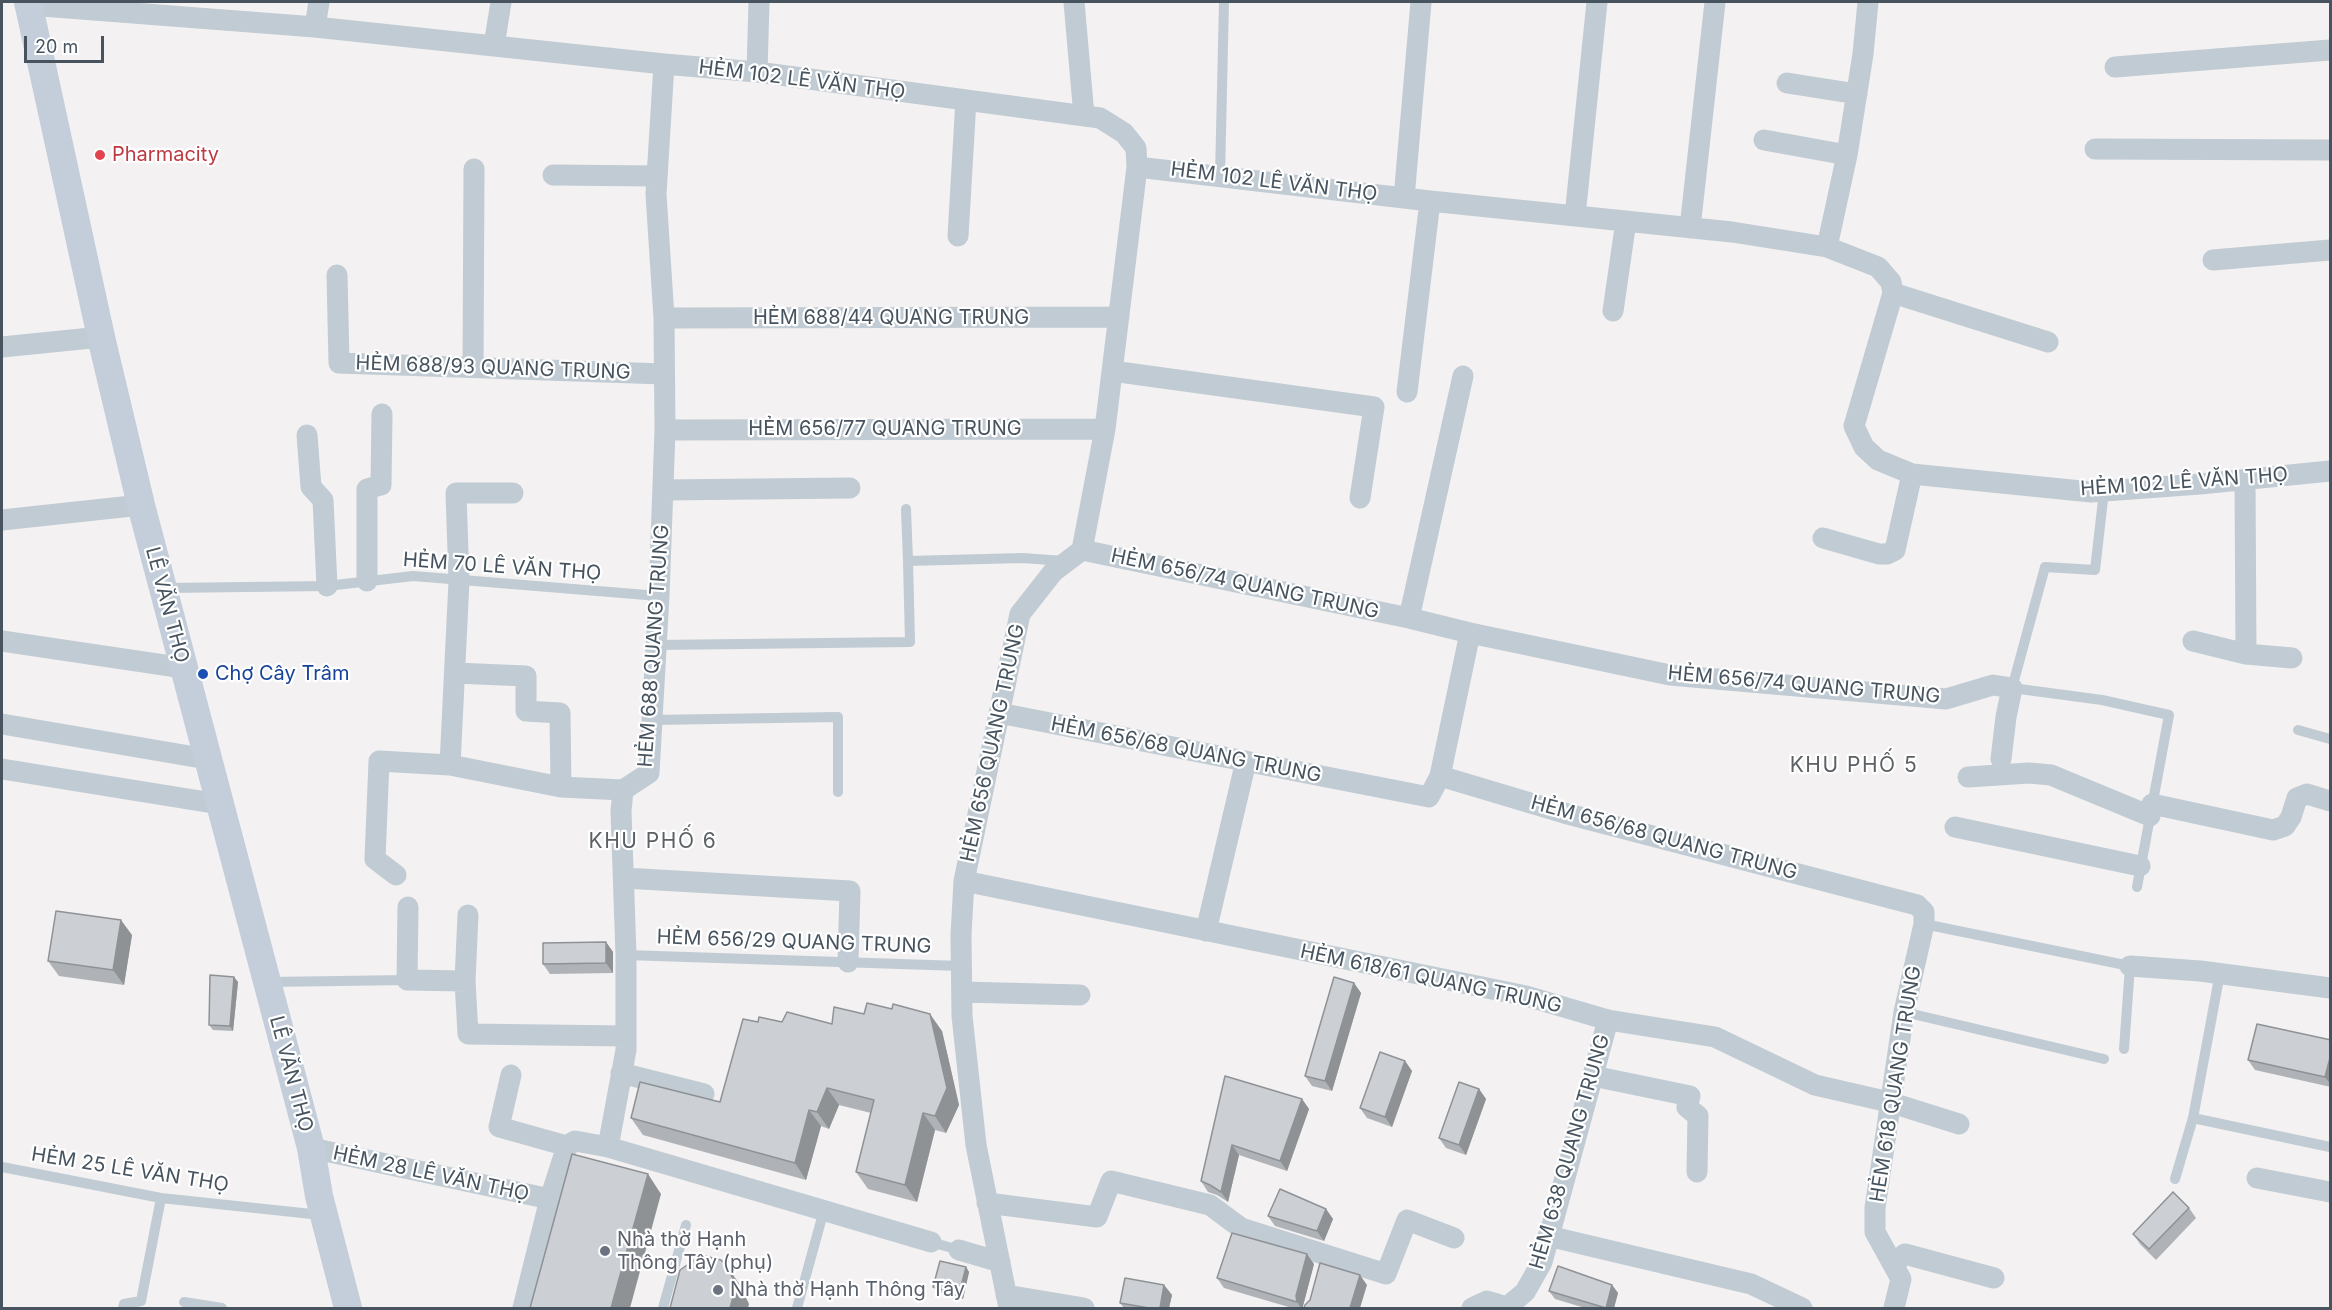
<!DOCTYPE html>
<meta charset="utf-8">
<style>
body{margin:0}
#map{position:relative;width:2332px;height:1310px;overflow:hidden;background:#f3f1f1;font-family:Inter,sans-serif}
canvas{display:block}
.frame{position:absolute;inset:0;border:3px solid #47545f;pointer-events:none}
.scale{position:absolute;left:24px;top:36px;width:80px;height:27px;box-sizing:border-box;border:3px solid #47545f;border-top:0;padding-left:8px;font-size:18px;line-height:21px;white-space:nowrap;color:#47545f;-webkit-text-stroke:4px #fff;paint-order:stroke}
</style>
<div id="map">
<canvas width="2332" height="1310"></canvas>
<div class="frame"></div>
<div class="scale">20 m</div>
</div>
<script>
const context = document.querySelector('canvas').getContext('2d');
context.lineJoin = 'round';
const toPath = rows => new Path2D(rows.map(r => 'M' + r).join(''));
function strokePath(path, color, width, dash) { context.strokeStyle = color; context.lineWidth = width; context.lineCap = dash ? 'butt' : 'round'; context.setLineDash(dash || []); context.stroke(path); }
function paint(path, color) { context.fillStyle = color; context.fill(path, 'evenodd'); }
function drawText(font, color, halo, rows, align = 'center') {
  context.font = font + ' Inter,sans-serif'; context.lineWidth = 4.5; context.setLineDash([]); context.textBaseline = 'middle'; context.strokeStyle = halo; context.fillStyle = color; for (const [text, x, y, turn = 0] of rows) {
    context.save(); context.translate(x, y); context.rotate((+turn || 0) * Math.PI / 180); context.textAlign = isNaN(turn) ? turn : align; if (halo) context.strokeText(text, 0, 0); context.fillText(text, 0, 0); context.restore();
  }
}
strokePath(toPath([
 [1220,176,1224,2],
 [2104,491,2095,570,2045,567,2012,688,2102,700,2169,715,2137,887],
 [906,509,908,561,1023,558,1064,561],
 [166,588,327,586,413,576,659,596],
 [656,645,910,642,908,561],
 [652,720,838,717,838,792],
 [2298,730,2330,739],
 [1924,924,2130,966,2124,1049],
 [626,955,961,966],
 [2220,973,2193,1118,2330,1147],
 [269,982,407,980],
 [1904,1012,2104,1059],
 [2,1167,161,1198,321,1215],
 [2175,1179,2193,1118],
 [931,1242,959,1250],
 [184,1302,222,1308],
 [123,1308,124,1304,141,1301,161,1198],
 [663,1308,686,1225],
 [797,1308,824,1210]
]), '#c1cbd3', 10);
strokePath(toPath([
 [1074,2,1084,116],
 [29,5,315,27,664,64,757,72,966,100,1100,118,1124,133,1136,148,1137,167,1430,201,1732,232,1827,247,1878,267,1891,282,1893,293,1854,426,1864,447,1878,460,1912,474,2091,492,2200,484,2330,471],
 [315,27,319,2],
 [494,46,501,2],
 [2115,67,2330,50],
 [757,72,759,2],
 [1787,83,1857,94],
 [1764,140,1847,155],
 [2095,149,2330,150],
 [553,175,656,176],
 [1404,198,1421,2],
 [1575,216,1597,2],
 [1690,228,1715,2],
 [958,236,966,100],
 [1827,247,1847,155,1863,54,1868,2],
 [2213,260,2330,250],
 [337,275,339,363,664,374],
 [1893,293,2048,342],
 [1613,311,1626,221],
 [664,318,1119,317],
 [2,347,101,337],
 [473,367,474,169],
 [1112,371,1374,407,1360,498],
 [1407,392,1430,201],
 [665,430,1105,429],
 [307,435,311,487,323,500,327,586],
 [2245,480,2246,654],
 [663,490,850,488],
 [2,520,141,505],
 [1823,538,1879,554,1887,554,1895,550,1912,474],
 [1082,550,1409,618,1470,633,1670,675,1946,699,1993,685,2012,688,2006,717,2001,759],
 [367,581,367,489,381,485,382,414],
 [1409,618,1463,376],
 [2,641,184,668],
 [2193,641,2246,654,2292,658],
 [455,673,526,676,526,711,560,713,561,787],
 [999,713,1429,797,1440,776,1564,813,1917,905,1924,912,1924,924,1904,1012,1875,1208,1875,1232,1901,1279,1894,1308],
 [2,724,207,759],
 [450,765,459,581,456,493,513,493],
 [2,769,219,804],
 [1440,776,1470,633],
 [1968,777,2029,773,2051,775,2150,816],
 [2152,804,2273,830,2285,826,2291,817,2297,798,2307,794,2330,801],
 [1955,827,2140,866],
 [396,875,375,859,379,761,450,765,561,787,623,790],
 [624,878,850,891,848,962],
 [964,881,1526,996,1608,1020,1715,1037,1815,1085,1889,1102,1959,1124],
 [408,907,407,980,465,981],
 [468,915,465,981,468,1034,626,1036],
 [1206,931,1246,761],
 [2130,966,2200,971,2330,988],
 [962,992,1080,995],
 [621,1073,704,1094],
 [511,1075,499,1127,567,1146],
 [1593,1076,1690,1096,1687,1107,1698,1116,1697,1172],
 [608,1147,931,1242],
 [311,1148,550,1199],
 [2257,1178,2330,1192],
 [987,1203,1097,1217,1111,1181,1210,1205,1241,1228,1386,1274,1407,1220,1454,1238],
 [1548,1236,1751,1284,1802,1308],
 [959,1250,1000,1262],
 [1894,1263,1905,1254,1994,1278],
 [1006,1295,1084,1308],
 [523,1308,550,1199,567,1146,575,1141,608,1147,626,1050,626,955,621,811,623,790,649,773,659,596,665,430,664,318,656,194,664,64],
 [1009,1308,976,1145,962,1016,961,935,964,881,1020,614,1053,572,1082,550,1105,429,1137,167],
 [1472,1308,1487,1301,1507,1307,1525,1292,1542,1262,1608,1020]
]), '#c1cbd3', 21);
strokePath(toPath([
 [28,2,101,337,141,505,311,1148,319,1196,348,1308]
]), '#c3ceda', 28);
paint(toPath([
 [132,935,124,985,59,976,48,961],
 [606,942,613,952,613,973,550,974,543,964],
 [234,977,238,982,233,1031,213,1030,209,1025],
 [1354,983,1361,993,1332,1091,1312,1086,1305,1076],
 [864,1014,942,1031,959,1105,946,1133,935,1130,917,1202,868,1189,856,1172,871,1113,839,1105,829,1129,821,1126,806,1180,643,1135,631,1118,720,1102,758,1022,782,1022,832,1024],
 [2331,1040,2331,1087,2255,1070,2248,1060],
 [1405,1061,1412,1071,1392,1127,1367,1118,1360,1108],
 [1225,1076,1302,1099,1309,1109,1287,1171,1239,1155,1228,1202,1217,1195,1208,1192,1201,1181],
 [1479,1089,1486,1099,1466,1155,1446,1148,1439,1138],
 [2189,1208,2196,1218,2156,1260,2140,1244,2133,1234],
 [1326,1209,1333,1219,1324,1241,1275,1226,1268,1216],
 [1314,1264,1303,1306,1303,1308,1292,1308,1224,1288,1217,1278],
 [966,1267,969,1272,963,1299,937,1292,933,1287],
 [1164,1285,1172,1295,1169,1308,1124,1308,1120,1303],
 [1612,1285,1618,1293,1614,1308,1585,1308,1555,1299,1549,1291]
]), '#afb3b7');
paint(toPath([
 [121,920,132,935,124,985,113,970],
 [606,942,613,952,613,973,606,963],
 [234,977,238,982,233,1031,230,1026],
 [1354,983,1361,993,1332,1091,1325,1081],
 [930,1014,942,1031,959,1105,946,1133,935,1116],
 [2331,1054,2331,1085,2325,1077],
 [1405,1061,1412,1071,1392,1127,1385,1117],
 [827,1088,839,1105,829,1129,817,1112],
 [1479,1089,1486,1099,1466,1155,1459,1145],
 [1302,1099,1309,1109,1287,1171,1280,1161],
 [809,1110,821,1126,806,1180,795,1163],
 [923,1113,935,1130,917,1202,905,1185],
 [1232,1145,1239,1155,1228,1202,1221,1192],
 [648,1174,661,1194,630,1308,611,1308],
 [1326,1209,1333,1219,1324,1241,1317,1231],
 [1307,1254,1314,1264,1303,1306,1303,1308,1301,1308,1297,1302,1296,1296],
 [727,1266,740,1285,749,1304,748,1308,730,1308],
 [966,1267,969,1272,963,1299,959,1294],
 [1360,1275,1367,1285,1360,1308,1350,1308],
 [1164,1285,1172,1295,1169,1308,1160,1308],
 [1612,1285,1618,1293,1614,1308,1606,1308]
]), '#8f9295');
const building = toPath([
 [56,911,121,920,113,970,48,961,56,911],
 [606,942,606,963,543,964,543,943,606,942],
 [210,975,234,977,230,1026,209,1025,210,975],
 [1334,977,1354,983,1325,1081,1305,1076,1334,977],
 [867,1003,892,1009,893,1004,930,1014,947,1088,935,1116,923,1113,905,1185,856,1172,874,1100,827,1088,817,1112,809,1110,795,1163,631,1118,640,1082,720,1102,743,1019,758,1022,759,1017,782,1022,787,1012,832,1024,834,1007,864,1014,867,1003],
 [2257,1024,2331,1040,2331,1054,2325,1077,2248,1060,2257,1024],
 [1380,1052,1405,1061,1385,1117,1360,1108,1380,1052],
 [1225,1076,1302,1099,1280,1161,1232,1145,1221,1192,1210,1185,1201,1181,1225,1076],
 [1459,1082,1479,1089,1459,1145,1439,1138,1459,1082],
 [572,1154,648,1174,611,1308,530,1308,572,1154],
 [1280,1189,1326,1209,1317,1231,1268,1216,1280,1189],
 [2173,1192,2189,1208,2149,1249,2133,1234,2173,1192],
 [1232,1233,1307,1254,1296,1296,1297,1302,1217,1278,1232,1233],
 [705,1256,721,1260,727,1266,736,1286,730,1308,670,1308,680,1270,697,1258,705,1256],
 [940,1261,966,1267,959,1294,933,1287,940,1261],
 [1320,1263,1360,1275,1350,1308,1304,1308,1305,1305,1310,1300,1320,1263],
 [1558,1266,1612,1285,1606,1308,1549,1291,1558,1266],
 [1125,1278,1164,1285,1160,1308,1149,1308,1120,1303,1125,1278]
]);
paint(building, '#ccd0d5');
strokePath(building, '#8f9295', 1.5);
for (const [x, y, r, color] of [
 [100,155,6,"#e0444e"],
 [203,674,6,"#1a4fb4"],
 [605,1251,6,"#6b7280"],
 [718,1290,6,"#6b7280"]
]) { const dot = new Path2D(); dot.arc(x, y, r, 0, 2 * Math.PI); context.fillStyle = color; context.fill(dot); strokePath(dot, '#fff', 2); }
drawText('20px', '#47545f', '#fff', [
 ["HẺM 102 LÊ VĂN THỌ",802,80,7],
 ["HẺM 102 LÊ VĂN THỌ",1274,182,7],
 ["HẺM 688/44 QUANG TRUNG",891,318],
 ["HẺM 688/93 QUANG TRUNG",493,368,2],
 ["HẺM 656/77 QUANG TRUNG",885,429],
 ["HẺM 102 LÊ VĂN THỌ",2184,482,-4],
 ["HẺM 70 LÊ VĂN THỌ",502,567,4],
 ["HẺM 656/74 QUANG TRUNG",1245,584,12],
 ["LÊ VĂN THỌ",167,605,75],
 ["HẺM 688 QUANG TRUNG",654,646,-86],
 ["HẺM 656/74 QUANG TRUNG",1804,685,5],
 ["HẺM 656 QUANG TRUNG",993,743,-78],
 ["HẺM 656/68 QUANG TRUNG",1186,750,11],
 ["HẺM 656/68 QUANG TRUNG",1664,838,15],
 ["HẺM 656/29 QUANG TRUNG",794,942,2],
 ["HẺM 618/61 QUANG TRUNG",1431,979,12],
 ["LÊ VĂN THỌ",291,1074,75],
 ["HẺM 618 QUANG TRUNG",1896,1084,-81],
 ["HẺM 638 QUANG TRUNG",1570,1152,-74],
 ["HẺM 25 LÊ VĂN THỌ",130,1170,9],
 ["HẺM 28 LÊ VĂN THỌ",431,1174,12]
]);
drawText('20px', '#be3a42', '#fff', [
 ["Pharmacity",112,155]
], 'left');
drawText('20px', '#164399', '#fff', [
 ["Chợ Cây Trâm",215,674]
], 'left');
drawText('20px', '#5b616d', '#fff', [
 ["Nhà thờ Hạnh",617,1240],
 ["Thông Tây (phụ)",617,1263],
 ["Nhà thờ Hạnh Thông Tây",730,1290]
], 'left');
context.letterSpacing = '1.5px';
drawText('21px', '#5d6166', '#fff', [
 ["KHU PHỐ 5",1854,766],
 ["KHU PHỐ 6",653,842]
]);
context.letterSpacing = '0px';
</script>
